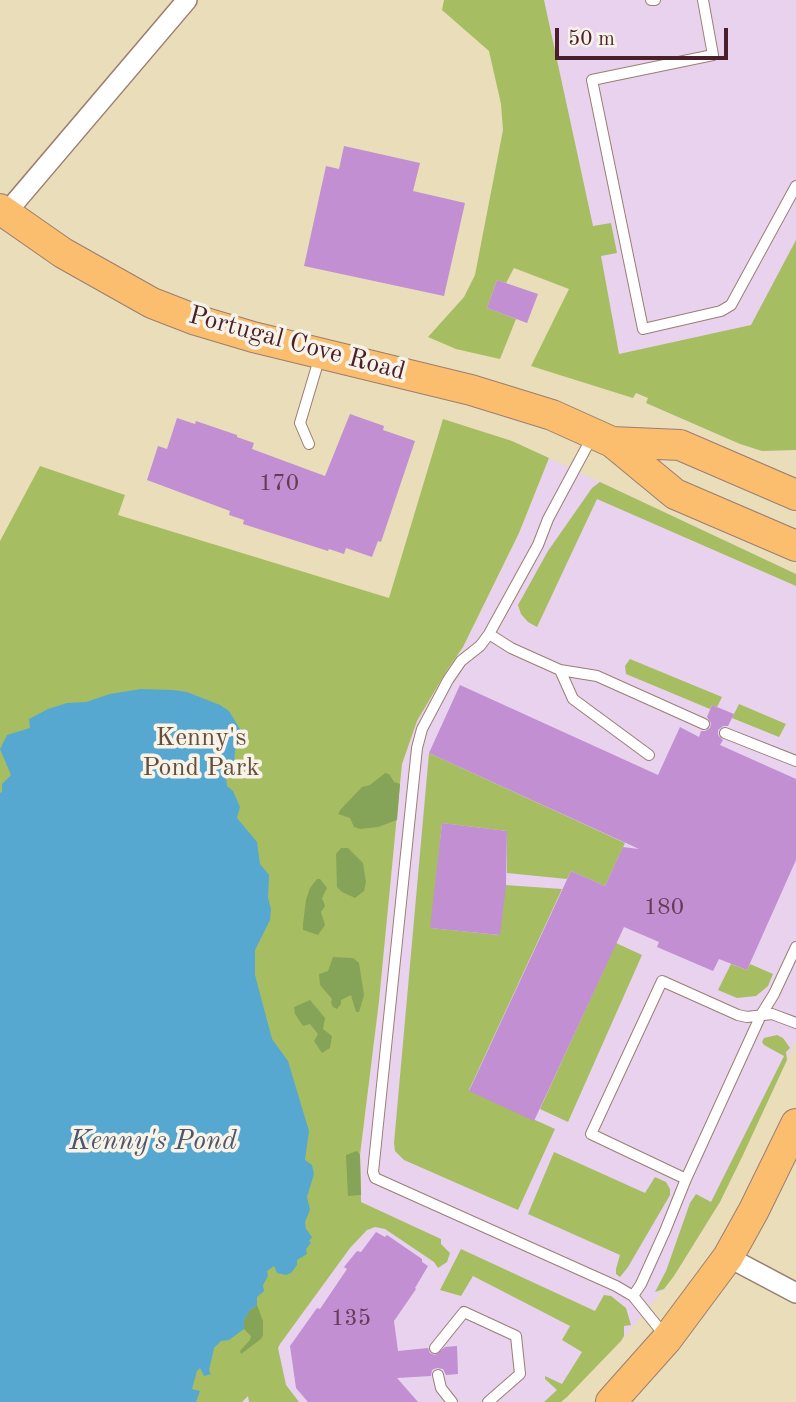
<!DOCTYPE html>
<style>
body{margin:0}
#map{position:relative;width:796px;height:1402px;overflow:hidden;background:#eaddb9;font-family:"Old Standard TT",serif}
canvas{display:block}
.scale{position:absolute;left:555px;top:28px;width:173px;height:32px;box-sizing:border-box;border:4px solid #4a1f2b;border-top:0;padding-left:9px;font-size:21px;line-height:24px;white-space:nowrap;color:#4a1f2b;-webkit-text-stroke:5px #f7f3e8;paint-order:stroke}
</style>
<div id="map">
<canvas width="796" height="1402"></canvas>
<div class="scale">50 m</div>
</div>
<script>
const context = document.querySelector('canvas').getContext('2d');
context.lineJoin = 'round';
function paint(path, color) { context.fillStyle = color; context.fill(path, 'evenodd'); }
const toPath = rows => new Path2D(rows.map(r => 'M' + r).join(''));
function strokePath(path, color, width, dash) { context.strokeStyle = color; context.lineWidth = width; context.lineCap = dash ? 'butt' : 'round'; context.setLineDash(dash || []); context.stroke(path); }
function drawText(font, color, halo, rows, align = 'center') {
  context.font = font + ' "Old Standard TT",serif'; context.lineWidth = 7; context.setLineDash([]); context.textBaseline = 'middle'; context.strokeStyle = halo; context.fillStyle = color; for (const [text, x, y, turn = 0] of rows) {
    context.save(); context.translate(x, y); context.rotate((+turn || 0) * Math.PI / 180); context.textAlign = isNaN(turn) ? turn : align; if (halo) context.strokeText(text, 0, 0); context.fillText(text, 0, 0); context.restore();
  }
}
paint(toPath([
 [449,0,796,0,796,450,762,451,740,444,646,403,648,398,636,393,633,398,590,383,601,243,540,217,500,37],
 [549,458,796,574,796,1041,720,1202,674,1276,621,1341,561,1402,242,1402,253,1380,361,1202,360,1155,379,1001,402,764,417,721,447,670,463,647,519,533]
]), '#e8d2ee');
paint(toPath([
 [444,0,544,0,593,226,611,223,617,253,601,256,619,354,751,325,796,240,796,450,762,451,740,444,646,403,648,398,636,393,633,398,531,366,569,289,514,268,506,283,497,280,487,308,516,319,500,359,456,349,428,337,464,297,475,275,503,130,501,104,489,51,442,10],
 [443,419,512,441,549,458,519,533,463,647,447,670,417,721,402,764,400,784,379,1001,360,1155,361,1202,441,1239,441,1244,450,1253,447,1262,438,1268,434,1262,385,1229,375,1227,367,1230,350,1248,280,1344,278,1348,286,1385,299,1402,249,1402,248,1396,242,1402,0,1402,0,541,40,466,125,495,118,515,389,598],
 [600,482,796,574,796,586,597,499,537,627,528,622,521,614,518,605,548,551,592,488],
 [630,659,722,697,717,707,712,705,710,709,626,674,625,666],
 [739,704,786,724,779,737,732,718],
 [429,753,625,843,605,886,571,871,567,879,507,873,507,831,442,823,431,928,499,935,505,885,562,889,469,1090,555,1129,518,1210,404,1160,395,1151,394,1143],
 [616,943,642,955,568,1122,540,1109],
 [731,964,747,970,750,964,773,974,768,986,756,996,737,998,718,990],
 [777,1035,783,1038,790,1048,786,1052,787,1060,743,1155,720,1202,674,1276,664,1289,655,1292,666,1271,690,1203,696,1194,711,1202,784,1056,764,1045,762,1042,764,1038],
 [554,1152,645,1193,655,1177,666,1182,670,1189,670,1195,628,1267,620,1277,616,1274,616,1269,620,1255,528,1214],
 [461,1249,595,1311,604,1295,611,1296,626,1308,631,1325,624,1326,624,1336,621,1341,567,1397,561,1402,544,1402,557,1390,545,1379,545,1376,562,1384,582,1352,562,1340,570,1326,473,1276,461,1296,440,1290]
]), '#a7bd62');
paint(toPath([
 [385,773,389,774,394,782,400,784,397,820,378,827,360,829,354,827,350,818,338,814,341,809,362,787,370,785],
 [341,848,348,848,363,863,366,882,364,891,355,898,342,892,337,887,336,854],
 [317,879,320,879,327,888,322,898,325,906,321,912,325,925,318,935,303,930,303,924,306,900,310,888],
 [333,957,353,958,359,963,364,995,359,1012,356,1012,351,995,341,1000,341,1004,337,1009,333,1007,331,1003,332,999,320,985,319,974,328,971],
 [310,1000,325,1018,323,1029,332,1036,330,1048,322,1053,314,1041,318,1034,310,1024,303,1026,295,1014,294,1007],
 [357,1151,360,1155,361,1195,348,1196,346,1155],
 [257,1305,263,1321,263,1335,261,1339,241,1354,240,1351,250,1340,251,1336,244,1329,244,1320,250,1310]
]), '#85a458');
paint(toPath([
 [141,689,173,690,187,692,220,705,229,711,243,734,236,744,234,761,226,777,227,786,233,791,240,807,237,818,257,842,260,864,269,875,268,898,271,909,270,920,255,950,255,975,272,1039,288,1061,309,1131,305,1160,312,1165,314,1174,307,1197,310,1210,305,1222,306,1229,312,1237,309,1241,311,1243,306,1249,307,1254,297,1260,297,1265,291,1273,286,1275,277,1273,274,1266,267,1271,268,1276,263,1285,264,1291,257,1297,257,1305,250,1310,244,1320,244,1329,229,1340,221,1341,214,1348,209,1370,211,1374,204,1376,200,1368,197,1371,192,1389,200,1391,196,1402,0,1402,0,793,2,792,2,784,11,775,0,749,7,735,30,728,29,719,48,709,67,703,86,702,110,694]
]), '#56a8d1');
paint(toPath([
 [344,146,420,163,413,191,465,203,444,296,304,266,326,166,339,169],
 [497,280,538,294,527,323,487,308],
 [350,414,384,426,383,430,415,441,381,542,378,541,372,557,346,548,344,554,329,549,328,551,243,524,244,520,229,515,230,511,147,480,158,446,167,449,177,418,195,424,196,421,237,435,237,437,254,443,252,449,325,476],
 [460,685,658,775,680,727,699,737,701,731,705,731,710,728,711,723,707,717,712,705,734,714,728,726,723,726,718,730,718,735,723,740,720,745,796,779,796,860,747,970,719,959,713,971,657,947,659,942,624,927,534,1121,469,1091,571,871,605,886,623,847,639,849,429,753],
 [442,823,507,831,506,885,500,935,430,928],
 [376,1232,385,1237,387,1235,422,1259,422,1262,428,1266,415,1288,416,1289,394,1321,398,1351,428,1348,430,1353,435,1355,445,1347,457,1346,458,1374,446,1375,443,1369,437,1368,432,1370,431,1376,397,1378,418,1402,308,1402,296,1388,290,1346,317,1308,320,1309,347,1269,344,1267,357,1251,361,1252]
]), '#c18fd2');
const service = toPath([
 [651,0,655,0],
 [703,0,713,55,592,80,643,329,721,311,731,305,796,186],
 [592,437,548,519,538,545,489,634,480,646,461,661,448,680,422,729,417,748,373,1172,375,1178,616,1286,633,1296,666,1337],
 [309,444,300,423,320,356],
 [489,634,511,648,560,670,597,676,704,724],
 [560,670,573,699,649,755],
 [725,733,796,761],
 [686,1179,591,1134,662,981,738,1015,747,1017,772,1014,796,1023],
 [633,1296,641,1284,665,1231,686,1179,761,1015,774,994,796,947],
 [435,1348,464,1312,516,1336,520,1374,488,1402],
 [438,1375,441,1388,452,1402]
]);
const minor = toPath([
 [6,213,187,0],
 [728,1257,796,1293]
]);
const primary = toPath([
 [0,209,63,253,152,303,196,320,253,337,471,390,552,415,612,442,675,494,796,546],
 [612,442,680,445,796,495],
 [611,1402,667,1339,728,1257,754,1210,796,1124]
]);
strokePath(service, '#9a7e72', 12);
strokePath(minor, '#9a7e72', 22);
strokePath(primary, '#9a7e72', 32);
strokePath(service, '#fff', 10);
strokePath(minor, '#fff', 19);
strokePath(primary, '#fbbd6e', 30);
drawText('23px', '#683b55', null, [
 ["170",279,484],
 ["180",664,908],
 ["135",351,1319]
]);
drawText('26px', '#4a1f2b', '#f7f3e8', [
 ["Portugal Cove Road",297,344,15]
]);
drawText('26px', '#664e3c', '#f7f3e8', [
 ["Kenny's",201,738],
 ["Pond Park",201,768]
]);
drawText('italic 28px', '#4f566d', '#f7f3e8', [
 ["Kenny's Pond",153,1142]
]);
</script>
